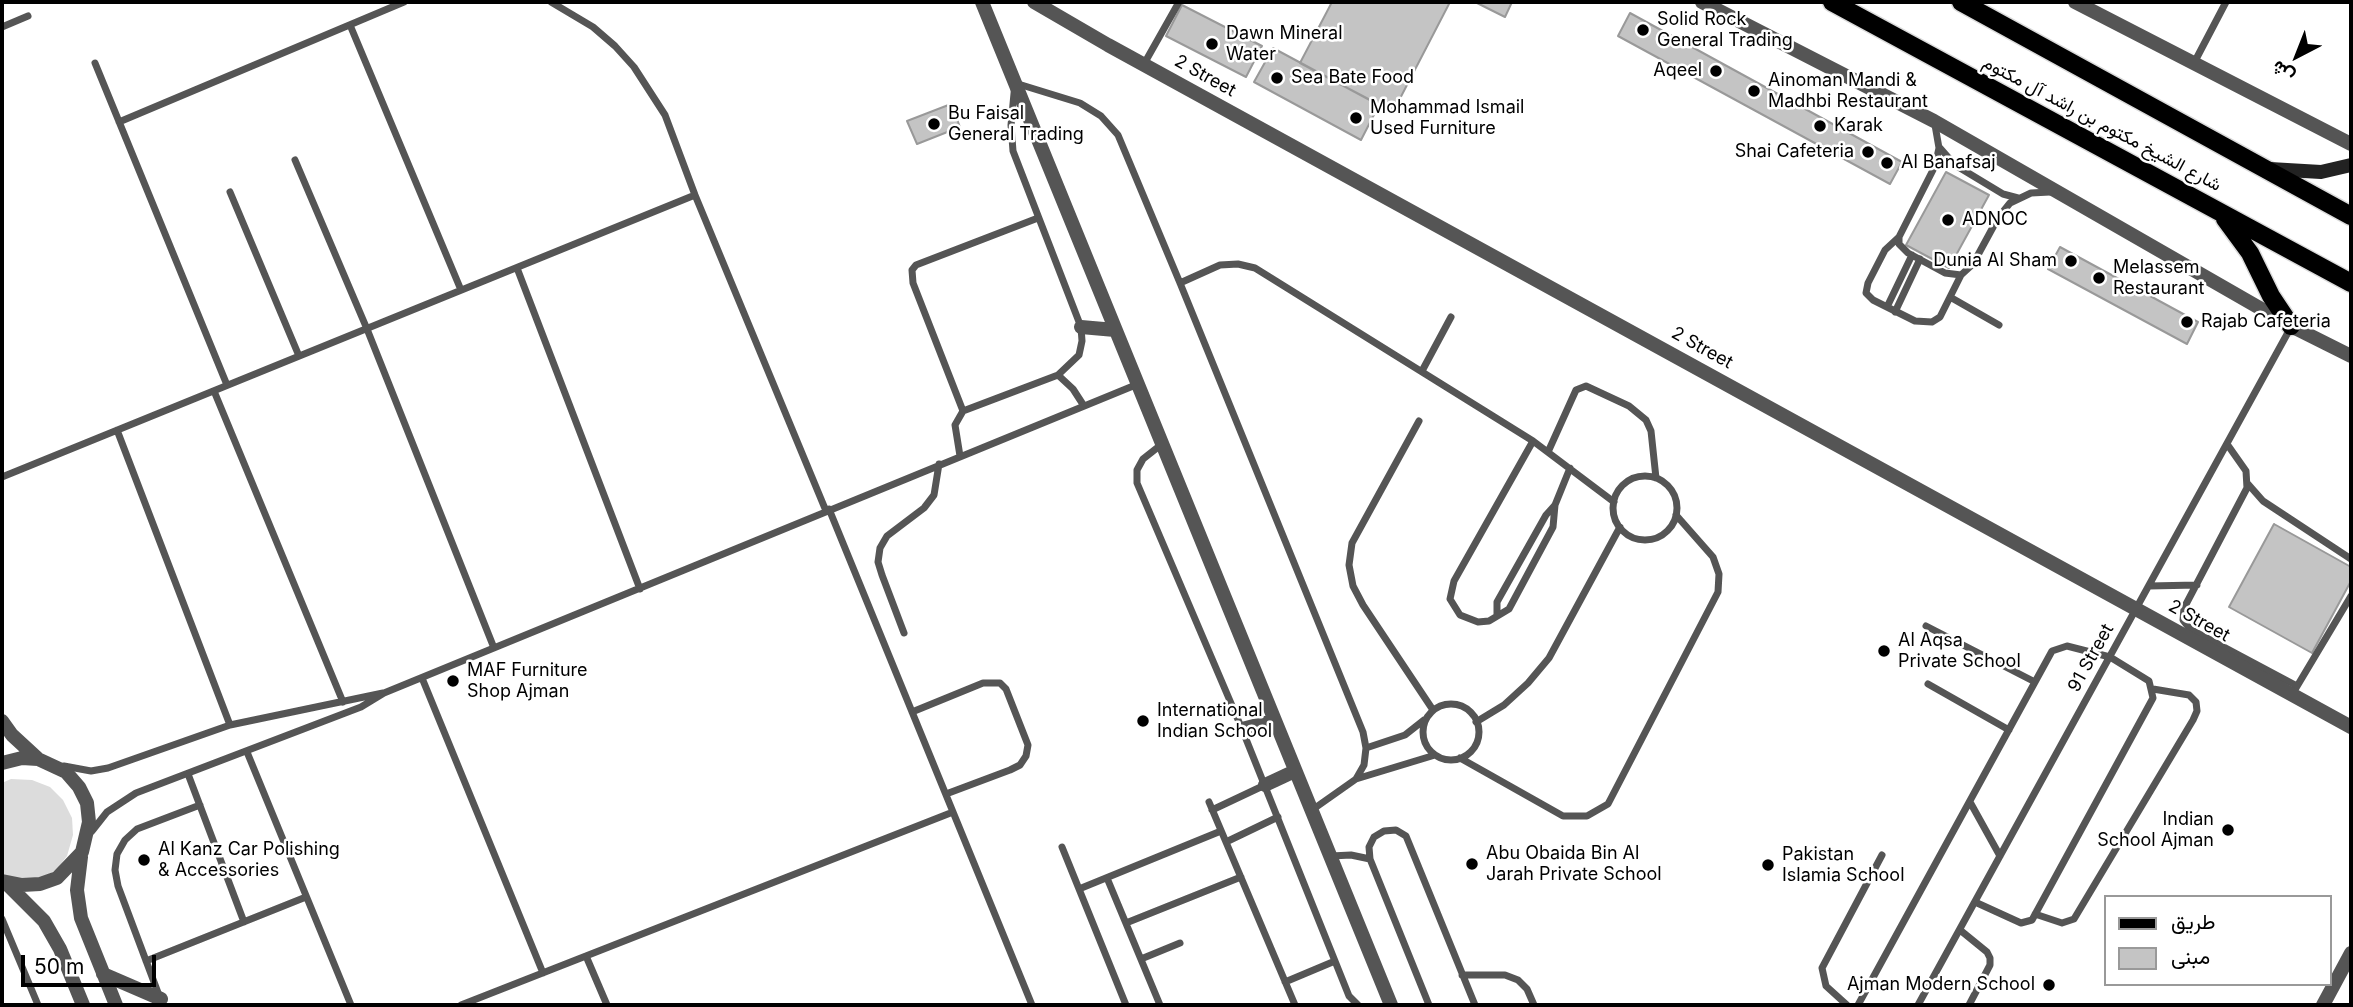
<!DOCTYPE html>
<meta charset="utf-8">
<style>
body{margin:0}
#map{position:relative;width:2353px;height:1007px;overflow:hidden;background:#fff;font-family:Inter,Vazirmatn,sans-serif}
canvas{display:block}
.frame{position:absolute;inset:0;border:4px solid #000;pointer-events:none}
.legend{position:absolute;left:2104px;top:895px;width:228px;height:91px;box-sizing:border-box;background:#fff;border:2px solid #999;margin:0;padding:9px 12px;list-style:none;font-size:21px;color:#000}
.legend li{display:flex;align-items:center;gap:14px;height:35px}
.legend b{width:35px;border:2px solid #999}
.north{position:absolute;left:2262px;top:21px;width:70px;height:70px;-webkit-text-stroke:5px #fff;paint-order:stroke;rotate:222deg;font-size:19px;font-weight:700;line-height:28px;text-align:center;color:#000}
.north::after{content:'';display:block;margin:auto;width:24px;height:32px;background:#000;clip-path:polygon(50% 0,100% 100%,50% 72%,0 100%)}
.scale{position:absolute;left:21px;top:955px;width:135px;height:32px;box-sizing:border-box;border:4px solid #000;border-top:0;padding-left:9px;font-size:21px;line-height:24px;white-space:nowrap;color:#000;-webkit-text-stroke:5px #fff;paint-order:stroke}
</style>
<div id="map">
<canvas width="2353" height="1007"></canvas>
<div class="frame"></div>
<ul class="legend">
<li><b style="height:9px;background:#000"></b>طريق</li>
<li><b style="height:19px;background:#c4c4c4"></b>مبنى</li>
</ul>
<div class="north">ش</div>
<div class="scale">50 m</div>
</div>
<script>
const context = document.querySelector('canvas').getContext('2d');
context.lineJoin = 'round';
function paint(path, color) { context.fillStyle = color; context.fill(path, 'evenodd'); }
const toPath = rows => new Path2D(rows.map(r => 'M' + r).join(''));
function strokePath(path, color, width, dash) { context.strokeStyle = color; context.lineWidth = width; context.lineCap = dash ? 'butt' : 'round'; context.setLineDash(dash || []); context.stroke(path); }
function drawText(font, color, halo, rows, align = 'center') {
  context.font = font + ' Inter,Vazirmatn,sans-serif'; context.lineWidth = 5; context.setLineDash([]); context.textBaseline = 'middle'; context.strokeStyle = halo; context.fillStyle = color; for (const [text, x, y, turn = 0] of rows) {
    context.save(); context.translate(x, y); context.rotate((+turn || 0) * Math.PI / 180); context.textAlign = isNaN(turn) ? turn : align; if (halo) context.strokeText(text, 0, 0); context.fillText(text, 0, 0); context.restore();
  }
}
paint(toPath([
 [11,779,32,780,50,787,63,800,72,818,73,835,67,856,57,869,40,880,2,879,2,783]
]), '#dcdcdc');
const building = toPath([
 [1332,2,1450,2,1393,112,1300,63,1332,2],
 [1475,2,1512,2,1505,17,1475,2],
 [1182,5,1262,46,1246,77,1166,36,1182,5],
 [1630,13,1902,162,1890,184,1618,36,1630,13],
 [1273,48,1379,105,1361,140,1254,82,1273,48],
 [951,104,960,127,917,144,907,121,951,104],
 [1946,172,1989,195,1949,268,1906,245,1946,172],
 [2060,247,2198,322,2187,344,2048,269,2060,247],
 [2274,524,2351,567,2351,581,2312,653,2229,607,2274,524]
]);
paint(building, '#c4c4c4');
strokePath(building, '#999', 2);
const primary = toPath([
 [1832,2,2351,283],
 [1961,2,2351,216],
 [2225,219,2250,253,2271,296,2291,326]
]);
strokePath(primary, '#dbdbdb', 21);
strokePath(toPath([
 [551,2,593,27,615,46,634,67,665,115,695,195,826,511],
 [350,25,461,290],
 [2,27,28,16],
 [95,63,227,385],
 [2194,63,2226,2],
 [1144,64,1179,2],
 [119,122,404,2],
 [1935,125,1939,148,1935,166,1899,237,1899,244,1908,253,1945,273,1961,275,1973,264,1998,218,2010,203,2031,193,2050,192],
 [1940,148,1955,165,2003,194,2018,198],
 [295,160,367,329,494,648],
 [230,192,299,356],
 [1899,237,1885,250,1868,283,1866,293,1873,300,1915,321,1932,322,1940,317,1961,275],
 [517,268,640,589],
 [1180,283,1220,265,1238,264,1255,268,1533,441,1614,502],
 [1950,297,1999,325],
 [1887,307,1912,255],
 [1895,312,1920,259],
 [1422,371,1451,317],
 [1058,375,1073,389,1084,406],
 [214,391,343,702],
 [963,411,913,283,912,270,916,265,1038,218],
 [1419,421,1352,543,1349,565,1353,586,1363,605,1433,710],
 [117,430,230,725],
 [1533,441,1454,581,1450,599,1460,615,1478,622,1489,621,1509,609,1553,527,1555,505],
 [1162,444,1143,459,1137,470,1137,483,1242,729,1349,996,1358,1005],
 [2227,444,2246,471,2247,488,2184,608,2183,620,2190,629,2297,686],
 [1548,452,1576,390,1586,386,1629,406,1646,420,1651,431,1656,478],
 [960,456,955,425,963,411,1058,375,1079,355,1082,341,1081,327,1013,151,1011,125,1015,83,1080,103,1101,116,1118,135,1180,283,1363,732,1366,748,1364,765,1356,779,1312,810],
 '1613 508a32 32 0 1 1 64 0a32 32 0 1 1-64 0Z',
 [2,477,695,195],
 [2248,484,2263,501,2351,559],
 [829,509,1032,1005],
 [2149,586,2197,585],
 [1497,615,1497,602,1546,515,1555,505,1570,468],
 [1926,626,2035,682],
 [904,633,882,575,878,562,880,548,887,536,924,508,934,495,939,464],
 [422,678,543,973],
 [1928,684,2009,730],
 [2296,688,2351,596],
 '1423 732a28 28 0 1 1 56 0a28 28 0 1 1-56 0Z',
 [912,712,983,683,1000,683,1006,689,1028,745,1026,756,1020,765,1010,770,946,794],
 [1476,722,1504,705,1528,683,1549,658,1620,527],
 [1366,748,1405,735,1424,720],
 [247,752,351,1005],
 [1460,758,1563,816,1587,816,1608,804,1718,592,1719,574,1713,557,1676,515],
 [64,766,91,771,108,768,230,725,383,693],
 [188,774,244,922],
 [1356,779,1435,755],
 [1209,802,1295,1005],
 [1970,802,2000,856],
 [1212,810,1265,785],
 [92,831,107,812,136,793,361,707,384,693,1138,384],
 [1226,842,1278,817],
 [1062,847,1126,1005],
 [1331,856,1351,855,1370,859],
 [1107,878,1160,1005],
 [1079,889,1221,831],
 [2035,914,2062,923,2074,919,2193,720,2197,711,2196,702,2189,695,2153,689],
 [2,919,38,1005],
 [1126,923,1241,877],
 [1960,930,1987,952,1990,958,1990,965,1969,1005],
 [586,956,607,1005],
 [1141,959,1180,943],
 [146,961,306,897],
 [1462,975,1505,975,1518,980,1527,989,1534,1005],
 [1285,982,1335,961],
 [160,998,118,886,115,870,117,854,125,840,137,829,200,805],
 [461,1005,953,812],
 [1429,1005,1370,859,1369,847,1374,837,1384,831,1396,830,1406,836,1475,1005],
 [1847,1005,1826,986,1822,968,1882,855],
 [1858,1005,2052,651,2067,646,2110,657,2149,681,2153,698,2032,920,2021,923,1975,902],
 [1918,1005,2291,327]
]), '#555', 7);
strokePath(toPath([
 [1034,2,1108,45,2351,727],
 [1702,2,1934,121,2291,326,2351,356],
 [2075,2,2351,144],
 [2323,1005,2351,953]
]), '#555', 14);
strokePath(toPath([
 [982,2,1391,1005],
 [1081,327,1115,330],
 [2,721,12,735,37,758],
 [1242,729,1273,721],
 [2,763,22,758,38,759,66,772,79,787,87,803,89,822,82,852,57,878,40,884,22,885,2,881],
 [1265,785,1295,771],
 [81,857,77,890,81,918,116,1005],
 [6,883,44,921,60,949,83,1005],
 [103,974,161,999]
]), '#555', 14);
strokePath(toPath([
 [2270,169,2321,172,2351,165]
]), '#222', 14);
strokePath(primary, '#000', 18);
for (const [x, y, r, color] of [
 [1643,30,7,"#000"],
 [1212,44,7,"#000"],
 [1716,71,7,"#000"],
 [1277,78,7,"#000"],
 [1754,91,7,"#000"],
 [1356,118,7,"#000"],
 [934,124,7,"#000"],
 [1820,126,7,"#000"],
 [1868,152,7,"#000"],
 [1887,163,7,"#000"],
 [1948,220,7,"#000"],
 [2071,261,7,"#000"],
 [2099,278,7,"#000"],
 [2187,322,7,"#000"],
 [1884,651,7,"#000"],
 [453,681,7,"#000"],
 [1143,721,7,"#000"],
 [2228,830,7,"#000"],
 [144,860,7,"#000"],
 [1472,864,7,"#000"],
 [1768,865,7,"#000"],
 [2049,985,7,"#000"]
]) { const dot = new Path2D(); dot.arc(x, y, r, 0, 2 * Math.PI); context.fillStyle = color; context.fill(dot); strokePath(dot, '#fff', 2.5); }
drawText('18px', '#000', '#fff', [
 ["Solid Rock",1657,20],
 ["General Trading",1657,41],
 ["Dawn Mineral",1226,34],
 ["Water",1226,55],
 ["Aqeel",1702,71,"right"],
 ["Sea Bate Food",1291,78],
 ["Ainoman Mandi &",1768,81],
 ["Madhbi Restaurant",1768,102],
 ["Mohammad Ismail",1370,108],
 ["Used Furniture",1370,129],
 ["Bu Faisal",948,114],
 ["General Trading",948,135],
 ["Karak",1834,126],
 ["Shai Cafeteria",1854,152,"right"],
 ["Al Banafsaj",1901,163],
 ["ADNOC",1962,220],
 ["Dunia Al Sham",2057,261,"right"],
 ["Melassem",2113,268],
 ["Restaurant",2113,289],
 ["Rajab Cafeteria",2201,322],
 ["Al Aqsa",1898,641],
 ["Private School",1898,662],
 ["MAF Furniture",467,671],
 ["Shop Ajman",467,692],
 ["International",1157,711],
 ["Indian School",1157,732],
 ["Indian",2214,820,"right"],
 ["School Ajman",2214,841,"right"],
 ["Al Kanz Car Polishing",158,850],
 ["& Accessories",158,871],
 ["Abu Obaida Bin Al",1486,854],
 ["Jarah Private School",1486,875],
 ["Pakistan",1782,855],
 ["Islamia School",1782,876],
 ["Ajman Modern School",2035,985,"right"]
], 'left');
drawText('18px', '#000', '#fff', [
 ["2 Street",1205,76,29],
 ["شارع الشيخ مكتوم بن راشد آل مكتوم",2102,124,28],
 ["2 Street",1702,348,29],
 ["2 Street",2199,621,29],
 ["91 Street",2091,658,-61]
]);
</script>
